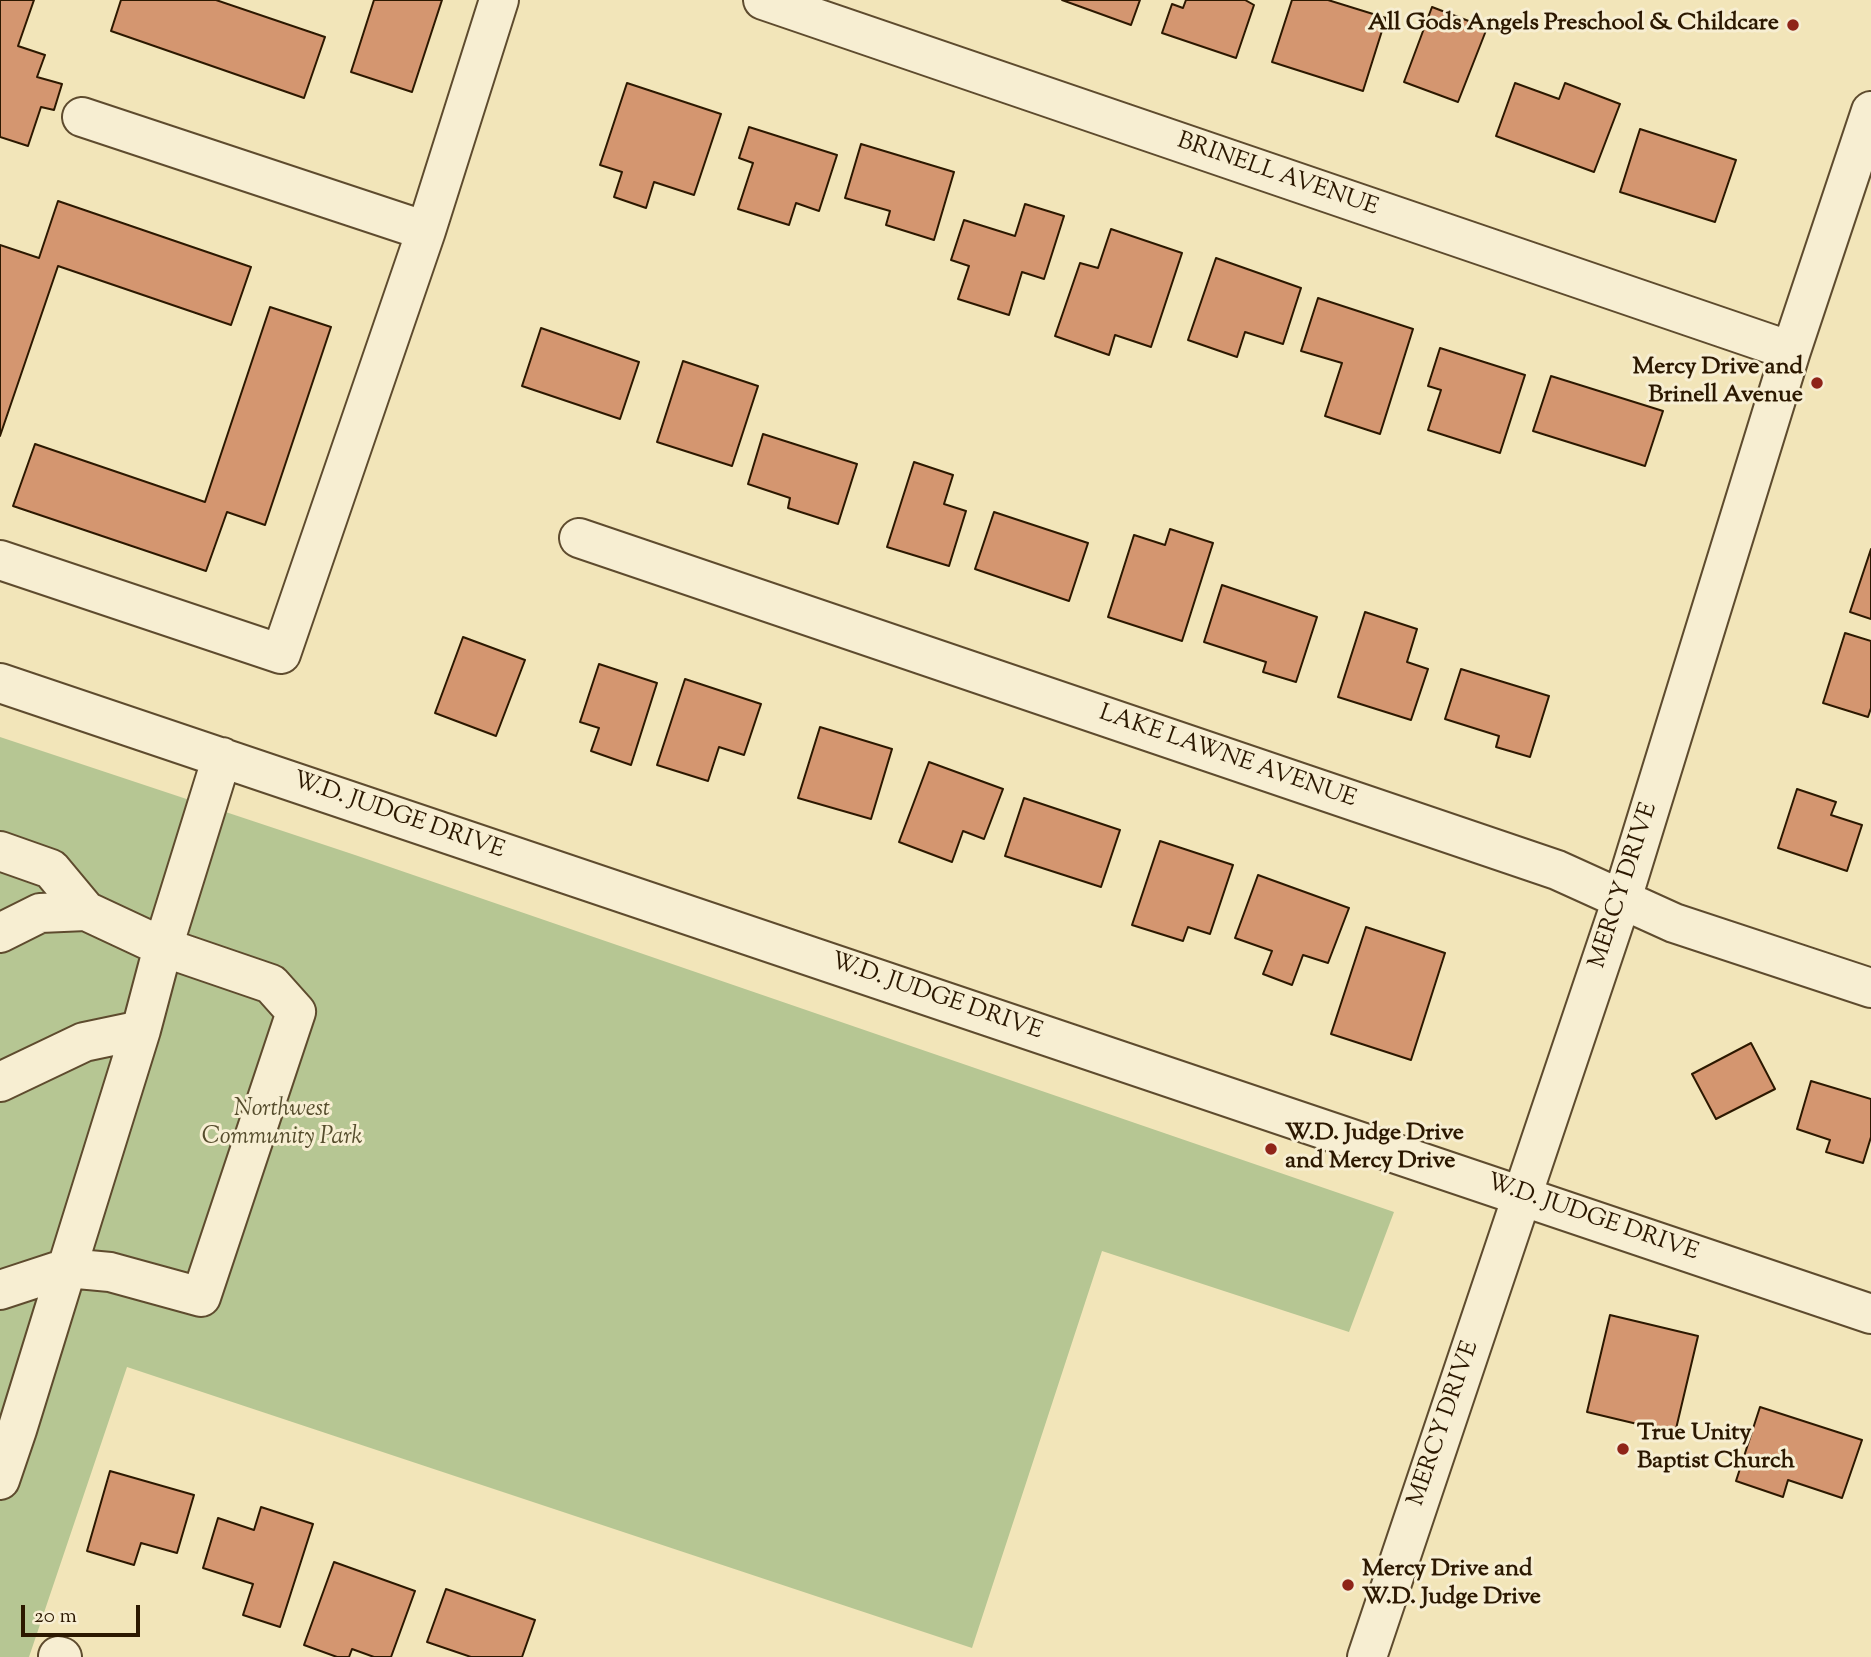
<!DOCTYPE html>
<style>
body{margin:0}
#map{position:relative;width:1871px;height:1657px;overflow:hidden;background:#f2e5b9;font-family:"Sorts Mill Goudy",serif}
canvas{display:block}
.scale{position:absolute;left:21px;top:1605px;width:119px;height:32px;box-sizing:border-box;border:4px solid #2c1800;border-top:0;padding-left:9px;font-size:21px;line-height:24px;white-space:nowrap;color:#2c1800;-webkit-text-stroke:5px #f7eed2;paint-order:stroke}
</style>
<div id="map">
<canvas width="1871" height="1657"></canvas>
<div class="scale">20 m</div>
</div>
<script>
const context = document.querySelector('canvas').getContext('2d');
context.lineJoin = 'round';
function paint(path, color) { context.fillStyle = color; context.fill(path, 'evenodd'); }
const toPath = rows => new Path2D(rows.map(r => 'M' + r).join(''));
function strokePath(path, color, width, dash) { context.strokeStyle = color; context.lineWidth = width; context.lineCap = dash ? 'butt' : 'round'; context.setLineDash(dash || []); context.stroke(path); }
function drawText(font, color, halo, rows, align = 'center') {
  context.font = font + ' "Sorts Mill Goudy",serif'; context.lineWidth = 6; context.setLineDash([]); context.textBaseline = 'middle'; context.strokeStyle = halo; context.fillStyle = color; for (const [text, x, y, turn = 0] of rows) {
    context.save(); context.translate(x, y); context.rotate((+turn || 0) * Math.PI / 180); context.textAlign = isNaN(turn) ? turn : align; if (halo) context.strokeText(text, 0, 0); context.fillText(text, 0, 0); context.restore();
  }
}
paint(toPath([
 [0,737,355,855,1394,1212,1349,1332,1102,1251,972,1648,127,1367,29,1657,0,1657]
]), '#b6c693');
const building = toPath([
 [0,0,34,0,18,46,45,55,37,77,62,84,54,110,41,107,28,146,0,137,0,0],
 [121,0,216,0,325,37,304,98,111,31,121,0],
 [374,0,442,0,412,92,351,72,374,0],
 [1062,0,1140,0,1131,25,1062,0],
 [1186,0,1245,0,1254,5,1236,58,1162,33,1172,4,1183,8,1186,0],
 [1292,0,1328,0,1386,18,1363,91,1272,62,1292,0],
 [1432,7,1487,28,1458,102,1404,82,1432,7],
 [627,83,721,114,694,195,654,182,646,208,614,197,622,172,600,165,627,83],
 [1515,83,1559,99,1565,83,1620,104,1594,172,1496,136,1515,83],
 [749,127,837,155,819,211,796,203,789,225,738,209,753,163,739,158,749,127],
 [1640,129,1736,160,1715,222,1620,192,1640,129],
 [861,144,954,172,934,240,886,225,890,211,845,198,861,144],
 [58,201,251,267,231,325,58,266,0,436,0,245,39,258,58,201],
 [1025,204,1064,216,1044,279,1022,272,1009,315,958,299,969,266,951,260,964,220,1015,236,1025,204],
 [1111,229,1182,253,1151,347,1115,335,1109,355,1055,336,1080,263,1098,268,1111,229],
 [1216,258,1301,288,1283,344,1245,332,1237,357,1188,340,1216,258],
 [1318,298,1413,329,1380,434,1325,416,1342,363,1301,351,1318,298],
 [270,307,331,327,265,525,227,512,206,571,13,506,35,444,205,502,270,307],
 [541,328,639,362,620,419,522,386,541,328],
 [1440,348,1525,375,1500,453,1428,430,1441,390,1428,386,1440,348],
 [683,361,758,386,732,466,657,442,683,361],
 [1551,376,1663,411,1645,466,1533,431,1551,376],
 [763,434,857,464,838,524,788,508,790,498,748,484,763,434],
 [914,462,953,475,944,504,966,511,949,566,887,547,914,462],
 [994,512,1088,543,1069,601,975,569,994,512],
 [1170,529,1213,543,1182,641,1108,617,1134,535,1165,545,1170,529],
 [1871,549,1871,619,1850,612,1871,549],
 [1222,585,1317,617,1296,682,1263,672,1266,662,1204,642,1222,585],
 [1365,612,1417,629,1407,662,1428,669,1411,720,1338,697,1365,612],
 [1845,633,1871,641,1871,708,1868,717,1823,703,1845,633],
 [463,637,525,660,496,736,435,713,463,637],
 [599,664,657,683,631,765,591,751,599,728,580,722,599,664],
 [1461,669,1549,696,1530,757,1496,747,1499,736,1445,719,1461,669],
 [685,679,761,704,744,755,719,747,708,781,657,765,685,679],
 [820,727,892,749,871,819,798,798,820,727],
 [929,762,1003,789,984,839,963,831,952,862,899,842,929,762],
 [1797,789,1836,802,1831,815,1862,825,1847,871,1778,848,1797,789],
 [1024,798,1120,830,1101,887,1005,856,1024,798],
 [1160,841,1233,865,1210,934,1188,927,1183,941,1132,925,1160,841],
 [1258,875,1349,908,1328,963,1303,955,1292,985,1263,974,1272,951,1235,938,1258,875],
 [1366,927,1445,953,1411,1060,1331,1034,1366,927],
 [1751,1043,1775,1089,1716,1119,1692,1074,1751,1043],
 [1811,1081,1871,1099,1871,1137,1863,1163,1826,1152,1830,1140,1797,1129,1811,1081],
 [1610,1315,1698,1336,1675,1433,1587,1412,1610,1315],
 [1760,1407,1862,1440,1842,1498,1788,1480,1783,1497,1736,1481,1760,1407],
 [110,1471,194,1495,177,1553,141,1543,134,1565,87,1551,110,1471],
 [261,1507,313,1524,280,1627,243,1615,253,1584,203,1568,218,1518,254,1530,261,1507],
 [334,1562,415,1591,391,1657,374,1657,352,1649,349,1657,337,1657,304,1645,334,1562],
 [446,1589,535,1620,522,1657,471,1657,427,1642,446,1589]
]);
paint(building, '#d49670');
strokePath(building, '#2c1800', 2);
const minor = toPath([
 [763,0,1791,351],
 [82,117,426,231],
 [579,538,1557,870,1674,923,1871,988],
 [0,560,281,654,426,231,499,0],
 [0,683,1871,1314],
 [0,851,51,869,86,911],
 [0,933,40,913,86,911,163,947,222,757],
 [163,947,271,984,296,1012,201,1297,110,1272,67,1268,141,1030,163,947],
 [0,1082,84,1042,141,1030],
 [0,1290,67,1268,17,1430,0,1480],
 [58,1656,62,1657],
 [1367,1657,1622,899,1791,351,1871,111]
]);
strokePath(minor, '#5e4b2e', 42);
strokePath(minor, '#f7eed2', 38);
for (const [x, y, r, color] of [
 [1793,25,7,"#8f2418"],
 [1817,383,7,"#8f2418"],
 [1271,1149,7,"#8f2418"],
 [1623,1449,7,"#8f2418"],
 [1348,1585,7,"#8f2418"]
]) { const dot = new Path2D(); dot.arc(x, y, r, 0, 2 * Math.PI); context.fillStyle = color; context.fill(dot); strokePath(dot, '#f7eed2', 2.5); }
drawText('bold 24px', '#2c1800', '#f7eed2', [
 ["All Gods Angels Preschool & Childcare",1779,25,"right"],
 ["Mercy Drive and",1803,369,"right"],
 ["Brinell Avenue",1803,397,"right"],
 ["W.D. Judge Drive",1285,1135],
 ["and Mercy Drive",1285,1163],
 ["True Unity",1637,1435],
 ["Baptist Church",1637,1463],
 ["Mercy Drive and",1362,1571],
 ["W.D. Judge Drive",1362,1599]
], 'left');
drawText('24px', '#2c1800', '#f7eed2', [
 ["BRINELL AVENUE",1277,176,19],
 ["LAKE LAWNE AVENUE",1227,758,19],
 ["W.D. JUDGE DRIVE",398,817,19],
 ["MERCY DRIVE",1625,886,-72],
 ["W.D. JUDGE DRIVE",936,998,19],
 ["W.D. JUDGE DRIVE",1592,1219,19],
 ["MERCY DRIVE",1445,1424,-71]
]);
drawText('italic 24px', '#554c2c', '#f7eed2', [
 ["Northwest",282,1111],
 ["Community Park",282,1139]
]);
</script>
